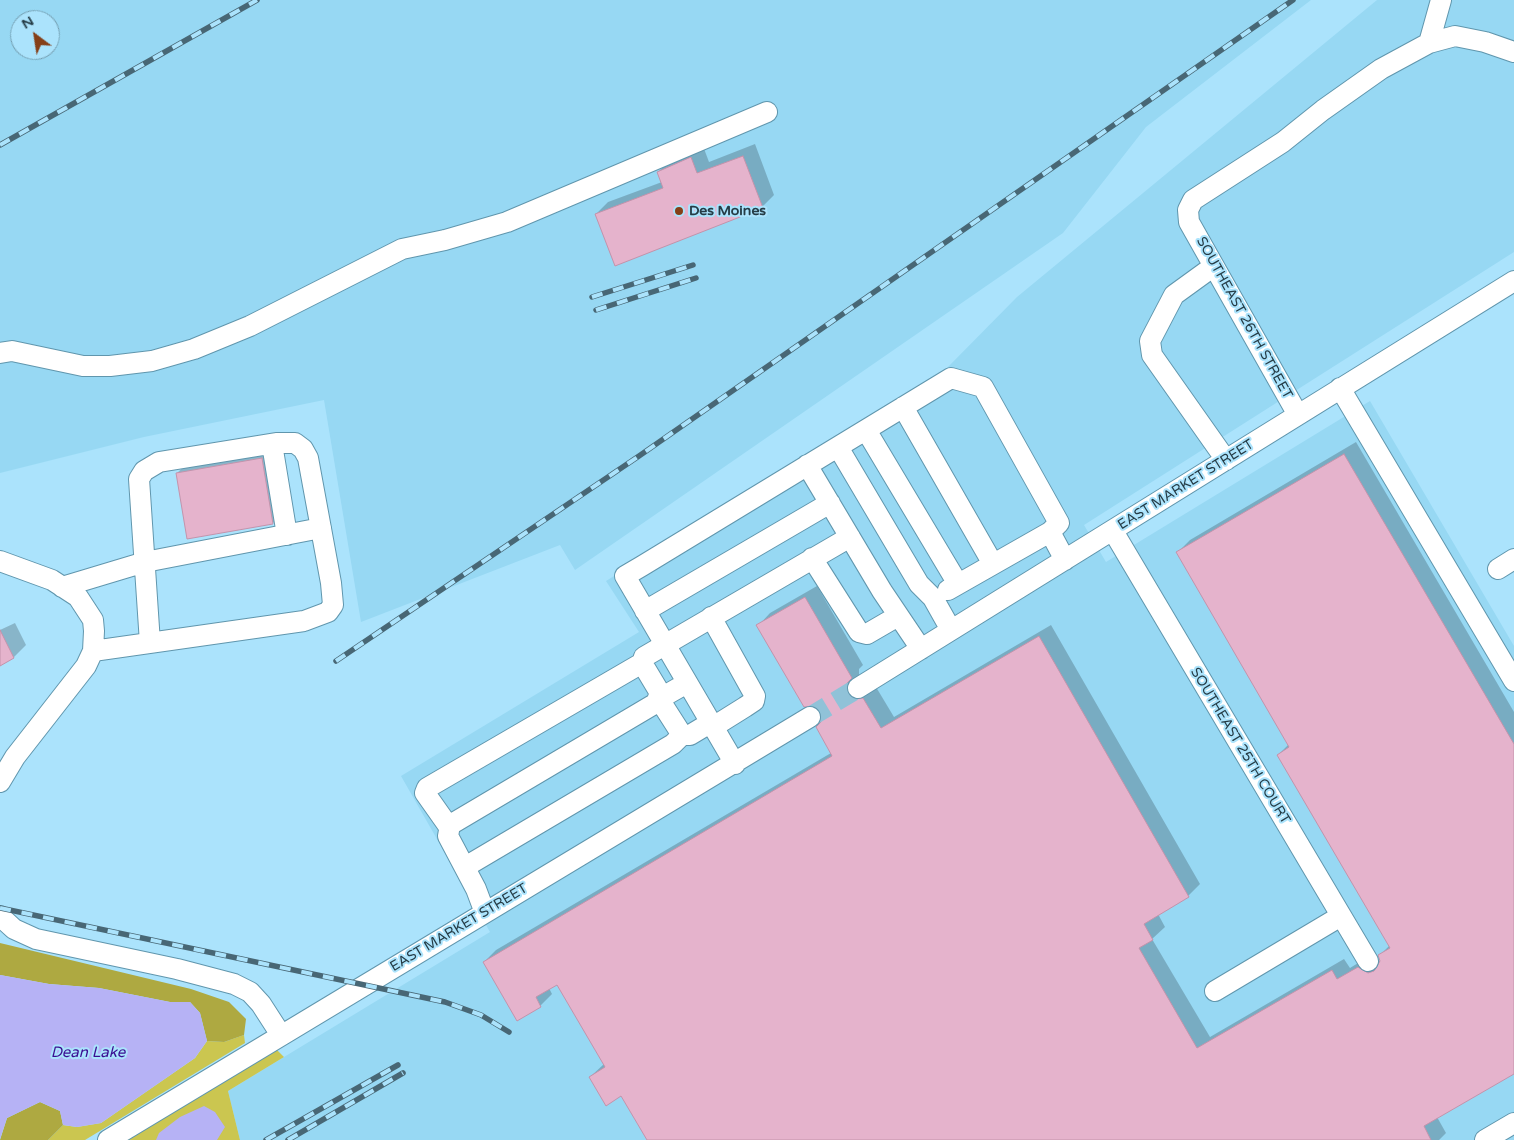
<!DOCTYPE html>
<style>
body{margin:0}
#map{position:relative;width:1514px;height:1140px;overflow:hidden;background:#abe3fc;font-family:"Varela Round",sans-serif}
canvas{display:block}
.north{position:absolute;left:10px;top:10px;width:50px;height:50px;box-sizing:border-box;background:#abe3fc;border:1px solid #75a0b3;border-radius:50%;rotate:329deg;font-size:14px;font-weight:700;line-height:20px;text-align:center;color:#253c46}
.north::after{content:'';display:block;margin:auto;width:18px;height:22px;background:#853f18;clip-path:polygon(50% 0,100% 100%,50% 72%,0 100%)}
</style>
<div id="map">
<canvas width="1514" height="1140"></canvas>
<div class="north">N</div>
</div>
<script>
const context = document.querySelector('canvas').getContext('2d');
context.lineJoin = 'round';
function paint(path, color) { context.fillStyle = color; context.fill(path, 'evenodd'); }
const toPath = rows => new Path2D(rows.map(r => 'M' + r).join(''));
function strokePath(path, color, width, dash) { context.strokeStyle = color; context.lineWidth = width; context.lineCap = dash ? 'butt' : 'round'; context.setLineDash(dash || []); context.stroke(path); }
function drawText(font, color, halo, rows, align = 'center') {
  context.font = font + ' "Varela Round",sans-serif'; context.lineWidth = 4; context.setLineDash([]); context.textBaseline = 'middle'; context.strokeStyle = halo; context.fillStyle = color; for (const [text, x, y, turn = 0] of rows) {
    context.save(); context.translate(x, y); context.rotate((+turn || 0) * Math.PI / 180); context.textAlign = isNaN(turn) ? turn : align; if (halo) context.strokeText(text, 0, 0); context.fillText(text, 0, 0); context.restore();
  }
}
paint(toPath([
 [0,0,1311,0,1146,127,1063,233,575,570,560,545,361,622,324,400,144,437,0,473],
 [20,20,50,20,50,50,20,50],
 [1377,0,1514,0,1514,252,1084,525,1106,562,1370,401,1514,646,1514,1140,240,1140,228,1091,490,932,401,776,639,632,606,581,946,369,1017,297]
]), '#97d8f3');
paint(toPath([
 [244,1035,245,1043,85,1140,48,1140,63,1125,77,1127,101,1123,195,1058,207,1041,224,1042],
 [275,1048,284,1057,228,1091,240,1140,120,1140]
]), '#cbc650');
paint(toPath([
 [0,943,191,989,229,1002,246,1019,244,1035,224,1042,207,1041,200,1013,190,1002,170,1002,99,988,49,984,0,975],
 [40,1102,60,1111,63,1125,48,1140,0,1140,7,1118]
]), '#aea941');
paint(toPath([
 [0,975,49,984,99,988,170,1002,190,1002,200,1013,207,1041,195,1058,101,1123,77,1127,63,1125,60,1111,40,1102,7,1118,0,1139],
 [204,1106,215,1112,225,1127,217,1140,156,1140,159,1133,180,1117]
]), '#b6b2f5');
paint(toPath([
 [755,144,774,195,762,207,596,214,608,202,662,182,658,172,670,160,703,146,709,162],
 [1356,442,1514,712,1514,1072,1437,1117,1446,1133,1439,1140,648,1140,622,1095,590,1077,604,1064,557,983,549,988,552,994,540,1006,484,962,496,950,831,753,822,723,822,711,758,626,770,613,817,586,863,665,859,669,859,681,876,687,894,717,1051,625,1200,884,1188,896,1158,914,1165,927,1152,939,1210,1037,1344,959,1350,968,1371,955,1381,962,1380,955,1390,945,1278,755,1289,744,1178,552,1190,540],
 [274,446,285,511,273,523,177,473,190,461],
 [15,623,26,645,14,657,0,664,0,630]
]), '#0003');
const building = toPath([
 [743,156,763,208,615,266,595,214,663,188,657,172,691,157,697,173,743,156],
 [1344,454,1514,744,1514,1074,1424,1126,1431,1140,647,1140,621,1096,606,1106,589,1077,605,1067,557,985,536,997,541,1007,517,1021,483,962,832,756,816,727,821,722,820,711,815,706,804,707,756,625,805,597,852,678,847,683,848,694,853,699,863,698,881,728,1039,636,1189,897,1144,924,1153,940,1139,948,1197,1048,1332,970,1337,979,1358,967,1368,973,1374,971,1380,961,1378,955,1390,948,1277,755,1289,747,1176,552,1344,454],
 [262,458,273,524,187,539,176,473,262,458],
 [0,630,14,658,0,666,0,630]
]);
paint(building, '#e5b3cc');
strokePath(building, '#c393ab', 1);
strokePath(toPath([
 [810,717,858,688]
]), '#90c2d8', 20, [20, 10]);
const minor = toPath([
 [1429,43,1441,0],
 [1214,266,1174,295,1150,341,1152,355,1226,460],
 [0,353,12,351,83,366,110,366,152,361,194,349,250,326,402,249,445,240,507,222,767,112],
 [1340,388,1514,681],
 [903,407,993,564],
 [1298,415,1189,222,1188,210,1193,200,1283,142,1323,110,1381,69,1429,43,1455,36,1485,42,1514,52],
 [866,430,958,584],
 [272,444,287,535],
 [838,447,919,584,933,598,951,630],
 [807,465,882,591,921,649],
 [1113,531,1368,961],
 [812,558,859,632,867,634,898,616],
 [0,561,52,580,78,597,93,620,94,631,93,651,86,666,15,757,0,782],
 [1498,569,1514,559],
 [62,587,145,562,321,528],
 [948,590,1050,532],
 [645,611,830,503],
 [711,617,755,696,754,701,745,707,713,727],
 [93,651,304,621,328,612,333,605,331,583,308,458,303,449,295,443,276,443,159,462,144,471,139,479,150,643],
 [687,683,659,699,682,735,690,735,710,723],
 [858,688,1514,281],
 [735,764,625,576,642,566,951,378,983,387,1059,523,1050,532,1065,560],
 [449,827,425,793,427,788,642,663],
 [465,867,673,744,682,735],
 [485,913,476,889,448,836,450,825,656,703,660,693,642,663,644,657,850,537],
 [0,916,14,929,36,939,177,969,234,984,250,992,261,1004,281,1035],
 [1215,991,1341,916],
 [108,1140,810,717],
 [1485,1140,1514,1123]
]);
strokePath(minor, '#6096ad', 22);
strokePath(minor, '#fff', 20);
const rail = toPath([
 [0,145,257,0],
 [592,297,693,265],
 [596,310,696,278],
 [336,661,639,456,1293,0],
 [0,908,445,1002,481,1015,509,1032],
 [266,1140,398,1065],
 [288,1140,403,1073]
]);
strokePath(rail, '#486775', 5.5);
strokePath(rail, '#abe3fc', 4, [11]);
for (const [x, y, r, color] of [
 [679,211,5,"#853f18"]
]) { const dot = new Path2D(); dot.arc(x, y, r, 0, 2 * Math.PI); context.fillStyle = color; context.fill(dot); strokePath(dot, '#abe3fc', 2); }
drawText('bold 14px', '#253c46', '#abe3fc', [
 ["Des Moines",689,211]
], 'left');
drawText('14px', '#253c46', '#abe3fc', [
 ["SOUTHEAST 26TH STREET",1244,318,61],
 ["EAST MARKET STREET",1186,485,-32],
 ["SOUTHEAST 25TH COURT",1240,746,59],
 ["EAST MARKET STREET",459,928,-31]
]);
drawText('italic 15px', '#3a0c91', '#abe3fc', [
 ["Dean Lake",88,1053]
]);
</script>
